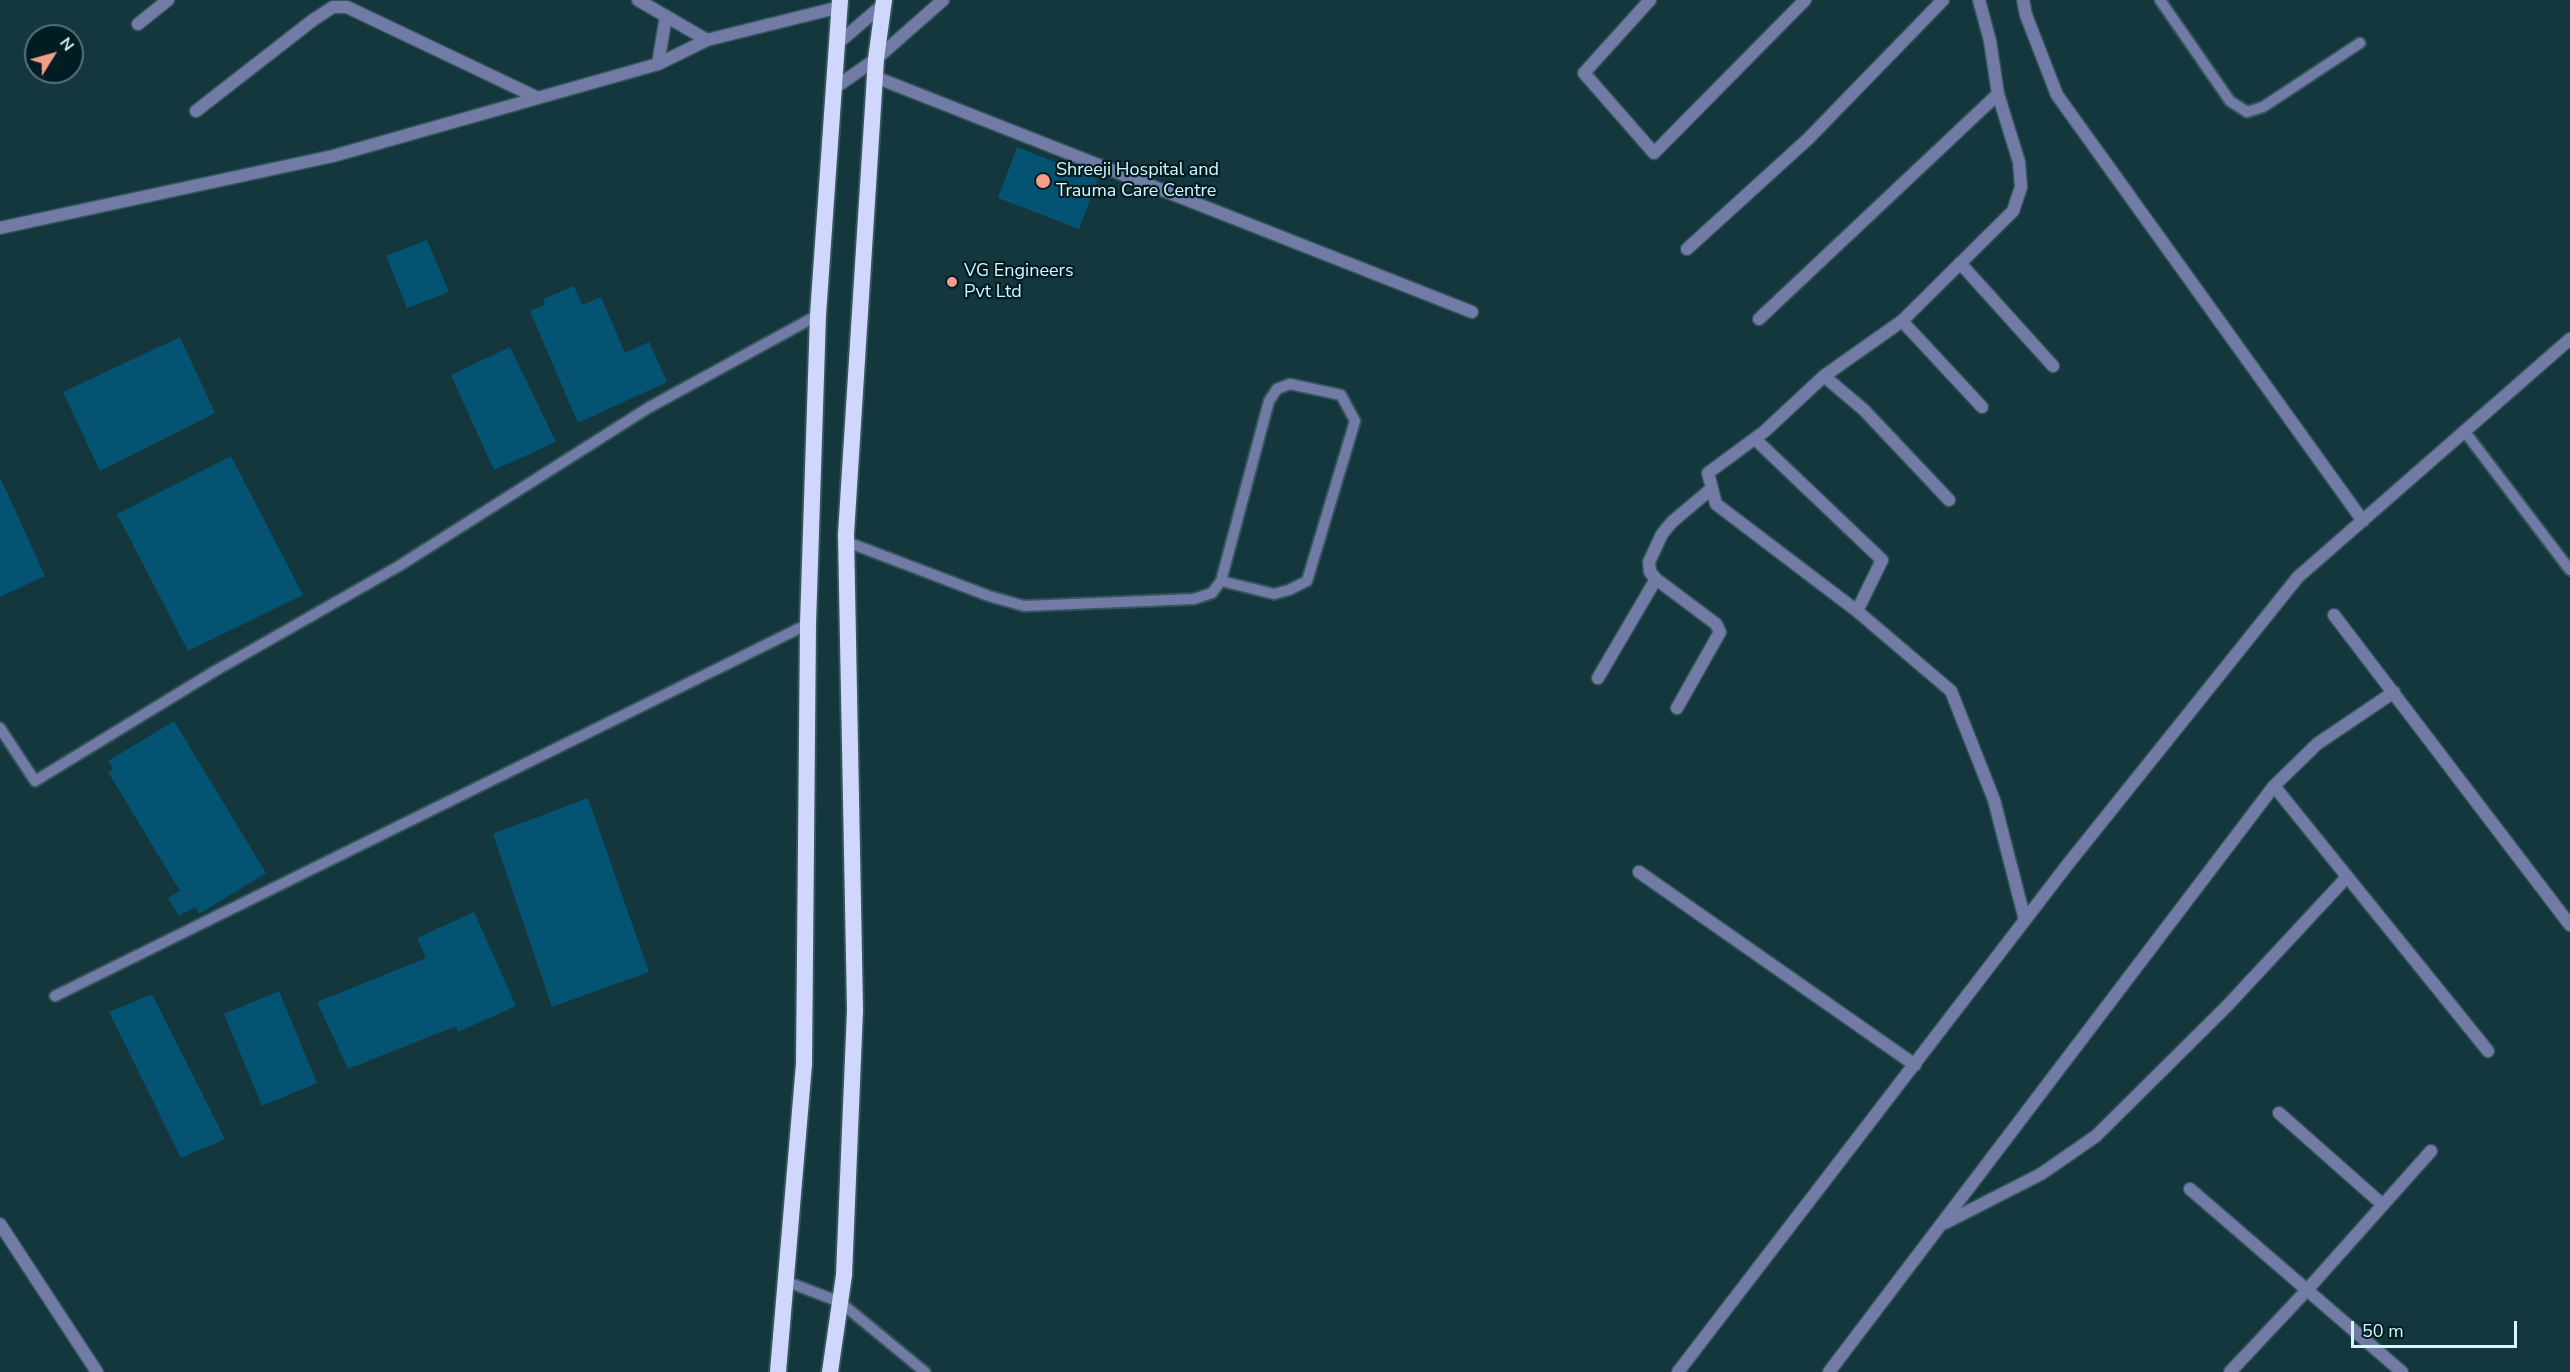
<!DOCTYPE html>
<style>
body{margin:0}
#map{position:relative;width:2570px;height:1372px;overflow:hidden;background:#14363d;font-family:"Nunito Sans",sans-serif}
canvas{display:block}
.north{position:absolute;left:24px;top:24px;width:60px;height:60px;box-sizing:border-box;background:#001d23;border:2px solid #57737a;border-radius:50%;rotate:53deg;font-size:16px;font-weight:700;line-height:24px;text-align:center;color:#d9f5fc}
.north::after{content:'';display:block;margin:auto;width:21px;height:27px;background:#f49e8a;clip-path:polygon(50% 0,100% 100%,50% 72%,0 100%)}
.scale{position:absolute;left:2351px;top:1321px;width:166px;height:27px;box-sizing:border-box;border:3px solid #d9f5fc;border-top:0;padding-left:8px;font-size:18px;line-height:21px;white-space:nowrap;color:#d9f5fc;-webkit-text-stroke:4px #001d23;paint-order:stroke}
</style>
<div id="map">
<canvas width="2570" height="1372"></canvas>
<div class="north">N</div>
<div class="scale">50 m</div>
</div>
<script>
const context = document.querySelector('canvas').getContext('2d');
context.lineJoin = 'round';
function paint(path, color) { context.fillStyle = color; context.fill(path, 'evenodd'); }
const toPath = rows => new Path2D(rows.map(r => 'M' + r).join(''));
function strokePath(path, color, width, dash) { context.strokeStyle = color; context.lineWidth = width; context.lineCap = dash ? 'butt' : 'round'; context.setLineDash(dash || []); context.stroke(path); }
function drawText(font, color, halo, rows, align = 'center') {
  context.font = font + ' "Nunito Sans",sans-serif'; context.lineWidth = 4.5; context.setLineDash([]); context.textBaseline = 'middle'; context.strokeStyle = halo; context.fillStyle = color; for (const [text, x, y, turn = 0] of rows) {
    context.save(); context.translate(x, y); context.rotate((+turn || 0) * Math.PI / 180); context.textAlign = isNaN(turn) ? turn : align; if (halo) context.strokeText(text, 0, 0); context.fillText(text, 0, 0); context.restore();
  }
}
paint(toPath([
 [1017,147,1098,179,1079,229,998,198],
 [427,240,449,292,407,308,386,256],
 [574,286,582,305,601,297,625,353,649,342,667,382,578,423,530,311,545,305,543,299],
 [180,337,215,413,100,471,63,392],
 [510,347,556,442,494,470,451,375],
 [231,456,303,595,188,651,117,514],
 [0,477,45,576,0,597],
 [174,721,266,873,199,914,195,907,179,916,168,898,180,891,108,772,113,769,108,761],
 [588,798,649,972,552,1007,493,834],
 [474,912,516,1006,458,1032,456,1026,348,1069,317,1002,426,958,417,938],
 [279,991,317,1083,262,1106,224,1014],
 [152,994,225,1139,181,1158,109,1012]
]), '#055372');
const service = toPath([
 [2160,0,2230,101,2247,112,2263,107,2360,43],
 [2465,432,2570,570],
 [847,542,989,596,1024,606,1194,599,1212,593,1221,581,1269,401,1277,389,1290,384,1341,395,1355,421,1307,581,1289,590,1274,594,1221,581],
 [0,728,35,781,215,671,399,566,648,408,818,315],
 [55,996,808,624],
 [785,1281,840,1302,925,1372]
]);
const minor = toPath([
 [638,0,707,40],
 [1650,0,1584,73,1654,153,1805,0],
 [2023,0,2026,15,2057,95,2363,521],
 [138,24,168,0],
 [658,64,666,16],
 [875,77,1472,312],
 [1998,94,2019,162,2021,187,2013,211,1902,321,1824,376,1765,431,1708,473,1716,504,1857,611,1951,691,1994,800,2025,920],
 [196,111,313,20,333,7,347,7,538,98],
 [0,228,333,156,658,64,707,40,840,7],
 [1687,249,1808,139,1943,0],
 [1960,263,2053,366],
 [1759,319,1998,94,1990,41,1979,0],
 [1902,321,1982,407],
 [1824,376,1864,410,1949,500],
 [1755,439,1882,560,1857,611],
 [2334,615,2570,925],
 [1598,678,1656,579],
 [1677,708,1720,632,1716,624,1656,579,1650,572,1649,562,1662,534,1672,522,1711,489],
 [2274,786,2488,1051],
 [1639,872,1915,1065],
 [2279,1113,2383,1205],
 [2190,1189,2402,1372],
 [1945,1223,2041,1174,2096,1136,2227,1006,2347,877],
 [0,1224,97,1372],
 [1678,1372,2068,864,2298,577,2570,339],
 [1829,1372,2274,786,2317,744,2394,692],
 [2230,1372,2307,1290,2431,1151]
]);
const tertiary = toPath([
 [837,44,886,2],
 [833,89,876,59,943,0]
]);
const trunk = toPath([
 [778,1372,804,1064,808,624,818,315,840,0],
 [830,1372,844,1275,855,1010,846,534,876,59,884,0]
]);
strokePath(service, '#34555c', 14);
strokePath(minor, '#34555c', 15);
strokePath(tertiary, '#34555c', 15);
strokePath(trunk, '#34555c', 20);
strokePath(service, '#717ba5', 10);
strokePath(minor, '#717ba5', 12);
strokePath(tertiary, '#717ba5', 12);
strokePath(trunk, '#cfd8fc', 16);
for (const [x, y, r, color] of [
 [1043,181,8,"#f49e8a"],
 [952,282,6,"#f49e8a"]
]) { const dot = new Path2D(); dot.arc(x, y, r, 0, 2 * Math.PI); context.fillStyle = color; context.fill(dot); strokePath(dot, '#001d23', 2); }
drawText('18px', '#d9f5fc', '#001d23', [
 ["Shreeji Hospital and",1056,171],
 ["Trauma Care Centre",1056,192],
 ["VG Engineers",964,272],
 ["Pvt Ltd",964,293]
], 'left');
</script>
